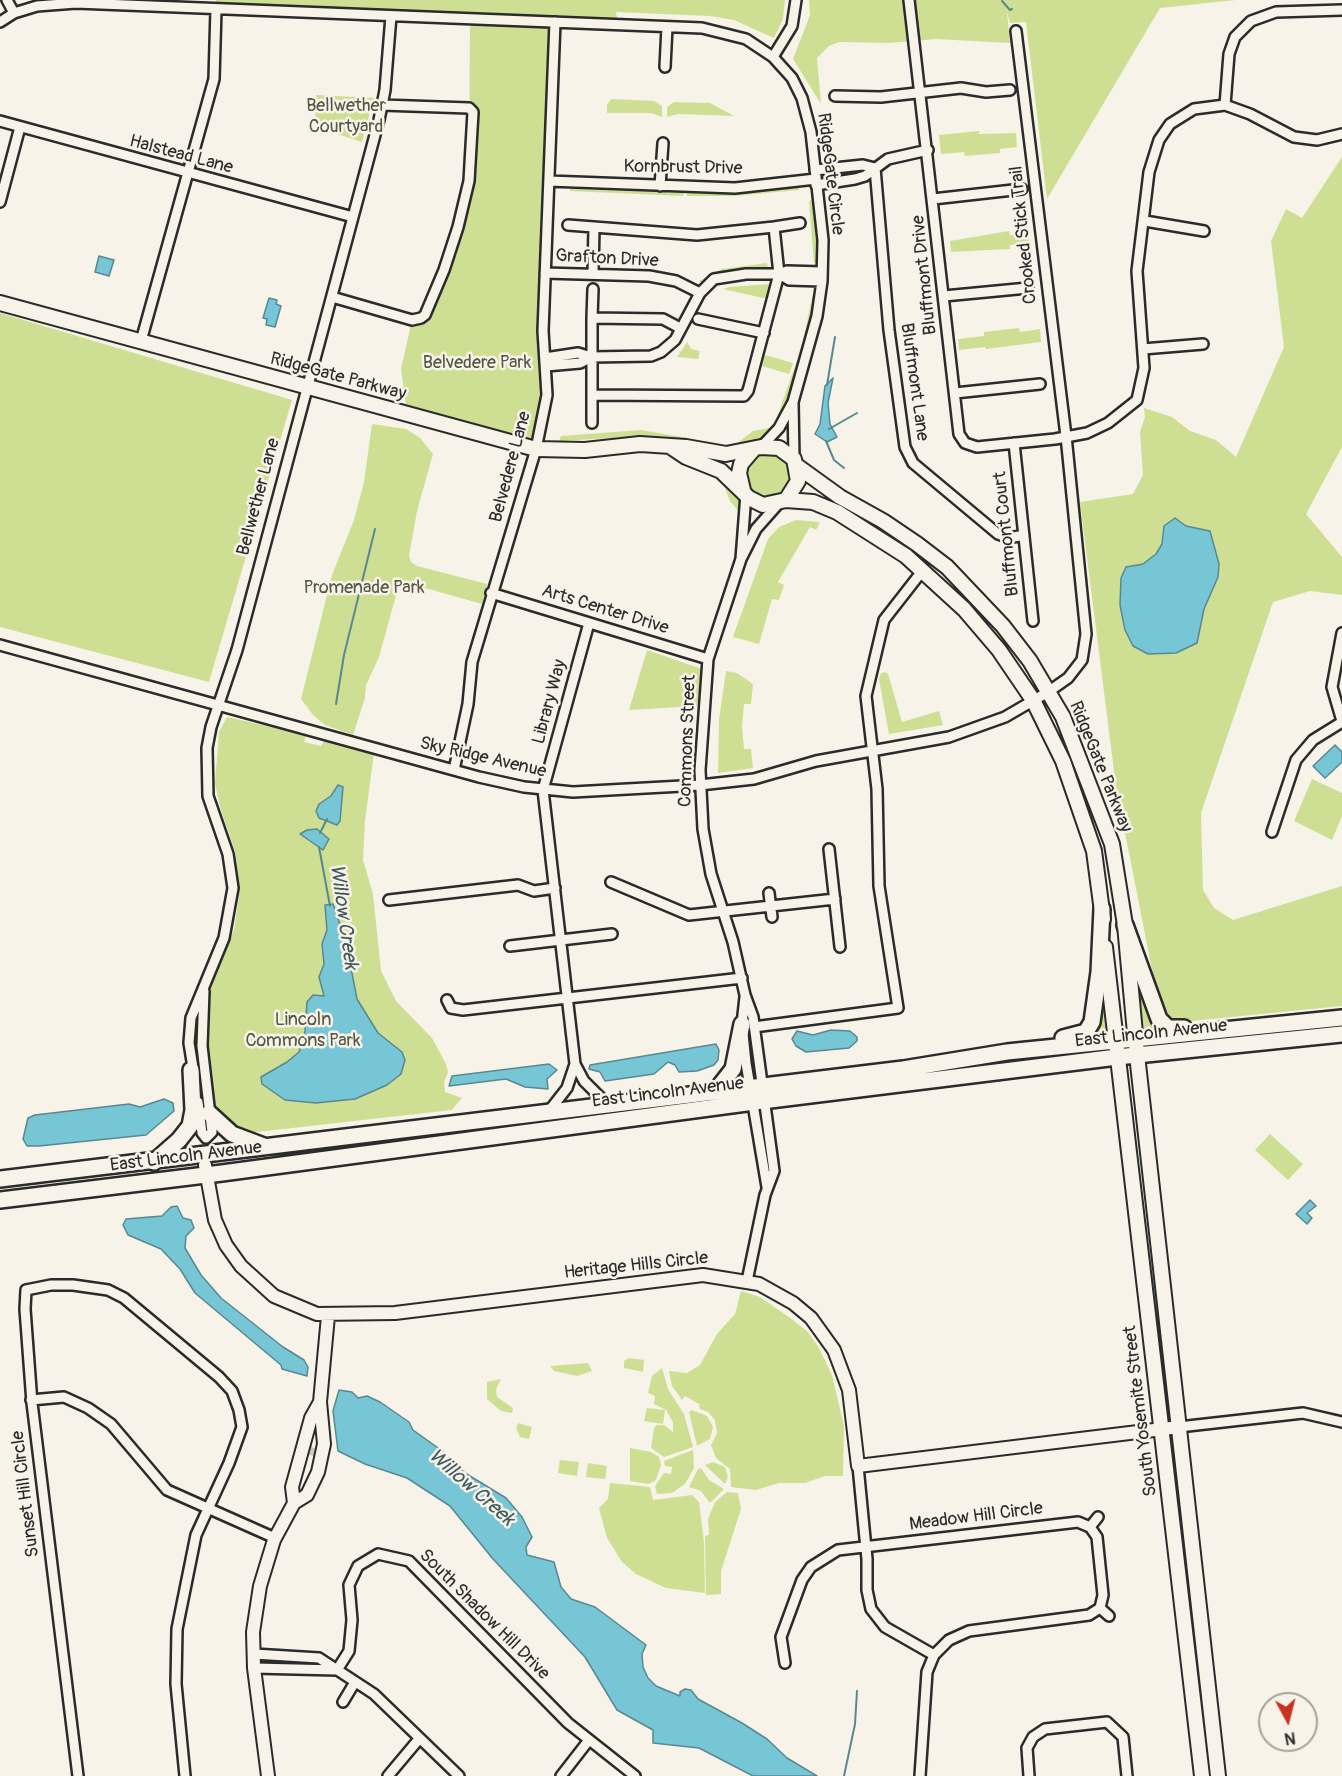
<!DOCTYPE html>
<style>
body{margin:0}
#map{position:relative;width:1342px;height:1776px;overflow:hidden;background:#f7f3e8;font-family:Pangolin,sans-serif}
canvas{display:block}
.north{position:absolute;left:1258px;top:1692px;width:60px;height:60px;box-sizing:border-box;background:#f7f3e8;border:2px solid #a5a39c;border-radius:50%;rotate:173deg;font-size:16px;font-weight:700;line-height:24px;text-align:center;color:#2b2b2b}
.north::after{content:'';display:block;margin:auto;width:21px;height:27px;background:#c8321e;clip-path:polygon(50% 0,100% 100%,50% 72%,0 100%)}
</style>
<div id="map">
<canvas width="1342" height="1776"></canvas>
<div class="north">N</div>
</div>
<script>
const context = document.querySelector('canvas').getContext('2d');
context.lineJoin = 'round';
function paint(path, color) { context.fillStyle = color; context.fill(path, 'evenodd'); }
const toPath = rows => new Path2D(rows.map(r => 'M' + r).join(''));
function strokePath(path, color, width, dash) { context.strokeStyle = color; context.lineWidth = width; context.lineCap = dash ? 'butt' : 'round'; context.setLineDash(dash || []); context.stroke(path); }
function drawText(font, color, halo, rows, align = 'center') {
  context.font = font + ' Pangolin,sans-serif'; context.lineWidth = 5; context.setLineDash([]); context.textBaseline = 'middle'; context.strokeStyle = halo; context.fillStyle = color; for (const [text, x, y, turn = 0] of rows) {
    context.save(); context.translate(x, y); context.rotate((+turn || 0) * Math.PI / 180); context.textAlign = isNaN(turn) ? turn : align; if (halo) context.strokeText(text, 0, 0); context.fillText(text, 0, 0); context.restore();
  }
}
paint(toPath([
 [216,0,785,0,783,19,774,38,734,20,710,16,616,12,618,25,555,23,546,366,536,449,407,413,401,369,412,320,425,315,469,181,470,19,216,9],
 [809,0,1236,0,1160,8,1047,199,1026,22,1010,23,1007,12,1010,43,936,39,888,43,839,42,829,46,817,58,821,104,793,59,810,15],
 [316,95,374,98,362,142,315,127],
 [611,99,654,101,662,106,662,117,651,113,607,113,607,105],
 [674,102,710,103,734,116,678,114,667,117,667,107],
 [979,131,979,134,1016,133,1017,147,1000,149,1000,153,965,156,964,152,941,154,939,135],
 [1342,157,1342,447,1306,514,1342,557,1342,595,1310,591,1273,602,1201,813,1203,890,1214,908,1233,920,1342,886,1342,1006,1172,1023,1155,985,1116,787,1080,502,1133,494,1143,475,1140,432,1145,417,1144,408,1172,417,1190,431,1216,440,1236,457,1284,347,1271,241,1286,209,1302,218],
 [799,187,799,190,733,196,687,196,687,193,727,194],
 [570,189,684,193,683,196,570,191],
 [812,200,817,250,816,263,814,263,809,201],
 [1009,231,1010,235,1028,234,1029,243,1010,245,1010,249,951,252,950,241],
 [767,263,768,267,724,271,702,283,699,281,722,269],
 [770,284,768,299,723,289,729,287],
 [813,293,815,298,802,356,781,419,774,426,802,346],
 [0,313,292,400,209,682,0,627],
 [1019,328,1020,332,1040,329,1041,342,986,349,985,347,959,350,958,339,984,336,984,332],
 [687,342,691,349,700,351,698,359,677,357],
 [765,355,793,363,789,374,762,366],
 [372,424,406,429,420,438,433,454,417,511,409,556,411,562,417,566,487,584,482,604,400,581,379,657,366,685,365,698,353,735,325,725,313,715,301,699,332,575,354,520,364,482],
 [769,428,774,429,766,437,746,445,731,448,753,431],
 [641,430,728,445,727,448,649,436,559,441,561,436],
 '747 475a22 22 0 1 1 44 0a22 22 0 1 1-44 0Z',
 [722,480,740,497,742,515,730,501],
 [796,520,820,522,816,530,810,527,778,582,784,585,779,600,772,599,759,644,733,637,768,539,779,527],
 [647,650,699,668,702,672,697,706,629,710],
 [726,671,737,673,753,684,751,704,744,704,742,726,744,749,751,749,753,768,718,773,719,719],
 [885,672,888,674,902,722,939,711,943,725,889,734,879,679,881,673],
 [227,717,299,733,306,735,304,742,321,746,325,740,374,753,365,821,363,860,373,894,381,971,396,1001,432,1038,446,1064,448,1072,444,1082,445,1092,462,1098,452,1110,248,1133,238,1132,216,1113,208,1055,208,1003,212,982,234,930,239,895,235,851,220,807,215,783,219,732],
 [1312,779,1342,793,1342,816,1332,840,1294,821],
 [1136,976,1159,1028,1146,1029,1141,1024],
 [1104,980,1109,1031,1093,1035,1092,1033],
 [1270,1134,1303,1164,1288,1180,1255,1150],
 [741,1291,760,1297,793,1320,808,1332,819,1348,832,1375,844,1426,843,1476,825,1476,805,1483,779,1483,756,1490,731,1487,730,1469,716,1458,711,1445,717,1433,715,1420,708,1412,700,1409,699,1404,685,1396,682,1400,672,1386,669,1371,687,1373,700,1365,717,1334,735,1314],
 [629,1358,644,1360,643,1372,624,1368,624,1361],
 [588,1363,592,1371,577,1376,554,1371,550,1366],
 [662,1368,668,1389,684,1414,693,1447,664,1457,651,1448,654,1428,657,1425,664,1425,673,1432,673,1422,666,1410,654,1404,655,1396,648,1393,652,1376],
 [501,1379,496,1389,497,1397,513,1408,512,1413,501,1411,487,1399,487,1382],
 [647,1408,665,1410,663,1424,644,1421],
 [692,1410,707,1416,713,1427,710,1439,697,1446,689,1412],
 [518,1423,532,1427,529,1439,520,1437,516,1428],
 [630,1448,651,1452,659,1457,661,1465,656,1480,649,1484,630,1481],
 [693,1450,694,1468,685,1484,672,1493,657,1494,655,1486,664,1473,671,1474,672,1467,665,1466,664,1461],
 [560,1460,579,1462,577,1476,558,1473],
 [713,1462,725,1467,728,1477,725,1484,705,1465],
 [588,1463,607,1466,605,1479,586,1477],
 [701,1468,709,1480,724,1489,710,1503,701,1491,689,1487,698,1469],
 [610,1483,650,1487,653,1500,692,1495,699,1502,704,1542,705,1593,666,1588,636,1574,622,1562,607,1538,599,1508,608,1499],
 [727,1492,738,1493,741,1509,721,1571,721,1594,706,1595,705,1536,709,1535,708,1519,715,1502]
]), '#cedf93');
const water = toPath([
 [99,256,114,260,109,276,95,272,99,256],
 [269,298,277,300,276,304,281,306,275,327,266,325,267,319,263,318,269,298],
 [833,378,828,403,830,424,837,437,827,442,815,434,820,424,825,386,833,378],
 [1175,518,1186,526,1210,531,1219,564,1218,577,1204,609,1197,643,1176,653,1148,654,1133,646,1125,630,1120,605,1121,578,1126,567,1143,564,1156,554,1162,544,1164,526,1175,518],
 [1335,745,1342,752,1342,762,1325,778,1313,766,1335,745],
 [338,785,343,787,340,821,337,825,319,818,316,811,319,804,331,796,338,785],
 [317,829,329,839,323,850,300,834,307,830,317,829],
 [333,904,346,942,357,999,378,1033,402,1052,405,1060,401,1074,387,1085,355,1099,316,1103,285,1100,262,1084,261,1077,287,1062,299,1052,305,1031,307,1002,313,995,324,996,319,977,324,964,322,944,327,930,325,905,333,904],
 [831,1030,850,1031,857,1037,857,1041,849,1048,806,1052,796,1046,792,1039,797,1031,813,1035,831,1030],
 [716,1044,719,1050,718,1060,714,1065,697,1071,679,1072,675,1065,668,1062,654,1074,605,1081,600,1072,589,1069,590,1065,716,1044],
 [549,1064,557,1070,547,1079,548,1089,525,1087,506,1079,449,1086,452,1076,549,1064],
 [164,1099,173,1103,174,1111,146,1135,39,1146,27,1146,23,1139,28,1118,35,1115,129,1104,140,1107,164,1099],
 [1310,1200,1316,1206,1307,1213,1312,1218,1307,1224,1296,1214,1310,1200],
 [177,1206,183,1218,191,1220,194,1228,186,1236,185,1248,201,1275,221,1298,283,1347,304,1360,308,1367,307,1376,282,1369,281,1365,195,1293,180,1269,161,1249,128,1235,123,1225,126,1219,162,1216,171,1207,177,1206],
 [339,1390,352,1392,358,1398,367,1396,380,1402,409,1422,413,1430,441,1450,465,1473,506,1498,522,1517,532,1537,526,1547,527,1555,554,1562,561,1587,571,1599,595,1607,646,1645,642,1654,643,1667,648,1678,656,1686,680,1696,680,1692,685,1689,691,1690,698,1699,742,1723,767,1739,787,1758,817,1776,753,1776,699,1748,653,1743,653,1730,617,1710,585,1657,493,1559,450,1506,407,1478,365,1464,338,1451,333,1411,339,1390]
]);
paint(water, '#77c6d5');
strokePath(water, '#598891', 1.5);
strokePath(toPath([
 [1002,1,1010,10,1012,9],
 [827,385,835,337],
 [829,429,857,413],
 [826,441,834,460,844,468],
 [336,704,344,655,375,529],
 [320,833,327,819],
 [319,847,330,906],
 [844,1776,855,1724,857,1691]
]), '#598891', 2);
strokePath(toPath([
 [309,1455,311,1447]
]), '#cecbc2', 12, [12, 6]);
const minor = toPath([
 [7,0,14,13],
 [909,0,959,434,965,443,977,447,1055,439,1087,433,1108,423,1137,400,1144,368,1137,271,1149,172,1159,140,1170,124,1194,109,1225,105,1250,114,1294,137,1317,140,1342,134],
 [0,22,14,13,37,6,76,3,702,28,746,39,773,57,792,78,802,98,811,132,823,240,822,281,817,316,793,402,794,459],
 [773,57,792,26,796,0],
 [665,67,667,27],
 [835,96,881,97,961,88,986,92,1010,90],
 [1225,105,1229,54,1235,37,1251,21,1276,12,1342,10],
 [0,121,353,217],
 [875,168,889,330,905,447,913,463,998,534,1009,538,1024,535],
 [815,170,863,165,875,168],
 [549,181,735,188,816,179],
 [816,185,855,179,865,176,888,159,928,150],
 [660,186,663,143],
 [933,199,1022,189],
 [0,202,20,127],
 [1145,221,1204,231],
 [568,225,697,235,774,227,779,274,748,391,744,396,592,395],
 [774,227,800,223],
 [545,273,649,276,676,281,700,293],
 [593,274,594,227],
 [779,274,789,280,822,281],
 [593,289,592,318,663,319,680,328],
 [944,296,1028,288],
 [332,297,412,320,421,318,425,315,444,270,458,227,469,181,473,112,469,108,382,105],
 [698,319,764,333],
 [141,341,214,79,216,9],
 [1143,349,1203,344],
 [545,358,578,353,591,357,651,356,661,352,675,340,700,293,714,279,746,274,779,274,787,271,822,272],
 [546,366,580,363,591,357],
 [955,393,1040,384],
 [592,423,592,318],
 [1014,443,1033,621],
 [761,447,779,428,793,402],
 [741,559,746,494],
 [491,593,708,659],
 [589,623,543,790,575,1064,584,1081,608,1105],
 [1342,633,1332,687,1342,721],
 [0,645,479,777,524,787,573,792,700,785,754,779,816,761,949,737,1005,717,1048,692,1068,678,1082,660,1086,634,1066,436,1016,31],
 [454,770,468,704,472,662,536,449,547,395,543,331,555,22],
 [1272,832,1296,760,1313,740,1342,722],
 [829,849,840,947],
 [611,882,689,915,835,899],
 [769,893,772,917],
 [389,900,518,885,534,891,555,888],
 [510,946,612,934],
 [204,991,202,1046,212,1132,206,1138],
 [745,997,742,1024,746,1063,767,1187],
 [447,1000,451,1008,463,1010,742,978],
 [754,1027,898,1008,879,886,877,789,866,696,884,620,923,570],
 [194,1074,189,1043,191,1018,224,938,233,888,228,854,208,796,207,748,211,727,237,650,379,120,385,90,391,16],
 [198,1102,202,1133,206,1138],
 [549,1111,567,1088,575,1064],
 [747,1281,765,1195,774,1171,753,1017,745,995,733,942,711,874,703,829,700,770,708,659,741,559,756,529,779,503],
 [31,1400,64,1397,88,1408,111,1424,167,1490,275,1538],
 [1179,1427,1303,1413,1342,1422],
 [858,1466,867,1559,867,1590,871,1609,885,1627,934,1655],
 [1090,1527,1098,1517],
 [1100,1608,1109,1616],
 [254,1654,319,1658,374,1694,459,1776],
 [785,1663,781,1637,802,1580,811,1567,838,1550,1078,1522,1090,1527,1097,1537,1103,1595,1100,1608,1089,1615,969,1631,949,1640,934,1655,927,1672,920,1776],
 [254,1668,337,1670],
 [337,1670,349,1651,352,1620,349,1585,358,1566,378,1554,409,1561,568,1723,635,1776],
 [343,1702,355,1682],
 [78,1776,32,1403,25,1309,26,1290,51,1285,73,1285,108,1290,124,1298,219,1377,232,1391,239,1410,242,1427,229,1463,196,1535,177,1629,176,1684,185,1776],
 [388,1776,419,1739],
 [561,1776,589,1740],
 [1029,1776,1027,1748,1033,1737,1045,1729,1107,1722,1123,1737,1127,1776]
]);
const tertiary = toPath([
 [205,1165,215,1220,226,1245,241,1266,274,1296,317,1314,395,1313,703,1275,759,1284,793,1303,811,1318,834,1350,849,1390,858,1466,1179,1427],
 [294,1503,292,1487,311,1418,320,1402],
 [268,1776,254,1668,253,1632,260,1586,274,1540,294,1503,307,1495,318,1472,324,1444,320,1402,328,1316]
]);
const secondary = toPath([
 [0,303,536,449,585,450,640,444,686,447,726,454,761,447,779,448,794,459,798,481,786,500,763,505,749,498,721,471,686,457,671,447],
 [797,466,840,497,883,521,917,544,947,567,1003,626,1030,661,1063,717,1112,844,1125,925,1137,1055,1218,1776],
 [743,490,739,473,741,464,753,450],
 [786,500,813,502,837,512,906,556,964,609,999,650,1033,700,1063,761,1094,851,1103,919],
 [1105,947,1202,1776]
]);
const primary = toPath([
 [1125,925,1159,1019,1168,1028,1184,1028],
 [1063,1038,1086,1032,1092,1022,1099,972,1102,909],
 [715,1092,733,1069,742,1024],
 [209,1113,232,1134,264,1146],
 [154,1162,179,1140,190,1126,193,1110,191,1070],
 [0,1179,903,1069,1007,1052,1342,1018],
 [0,1200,222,1173,754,1102,1117,1057,1342,1034]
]);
strokePath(minor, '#2b2b2b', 14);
strokePath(tertiary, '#2b2b2b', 16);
strokePath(secondary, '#2b2b2b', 18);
strokePath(primary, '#2b2b2b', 20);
strokePath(minor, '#f7f3e8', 9);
strokePath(tertiary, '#f7f3e8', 12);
strokePath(secondary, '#f7f3e8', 14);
strokePath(primary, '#f7f3e8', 15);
drawText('18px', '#545845', '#f7f3e8', [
 ["Bellwether",346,106],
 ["Courtyard",346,127],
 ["Belvedere Park",477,363],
 ["Promenade Park",364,588],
 ["Lincoln",303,1020],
 ["Commons Park",303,1041]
]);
drawText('18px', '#2b2b2b', '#f7f3e8', [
 ["Halstead Lane",181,155,15],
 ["Kornbrust Drive",683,168,1],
 ["RidgeGate Circle",830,174,83],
 ["Crooked Stick Trail",1024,235,-96],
 ["Grafton Drive",607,259,3],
 ["Bluffmont Drive",925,275,-96],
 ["RidgeGate Parkway",338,377,15],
 ["Bluffmont Lane",914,382,82],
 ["Belvedere Lane",511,467,-75],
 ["Bellwether Lane",259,497,-75],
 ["Bluffmont Court",1007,534,-96],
 ["Arts Center Drive",605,610,17],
 ["Library Way",550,702,-75],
 ["Commons Street",688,741,-88],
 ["Sky Ridge Avenue",483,758,13],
 ["RidgeGate Parkway",1100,767,68],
 ["East Lincoln Avenue",1151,1034,-6],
 ["East Lincoln Avenue",668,1093,-7],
 ["East Lincoln Avenue",186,1157,-7],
 ["Heritage Hills Circle",636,1266,-6],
 ["South Yosemite Street",1141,1411,-97],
 ["Sunset Hill Circle",26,1494,-97],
 ["Meadow Hill Circle",976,1517,-7],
 ["South Shadow Hill Drive",484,1615,45]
]);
drawText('italic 20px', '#425a5e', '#f7f3e8', [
 ["Willow Creek",343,917,82],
 ["Willow Creek",471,1488,41]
]);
</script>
